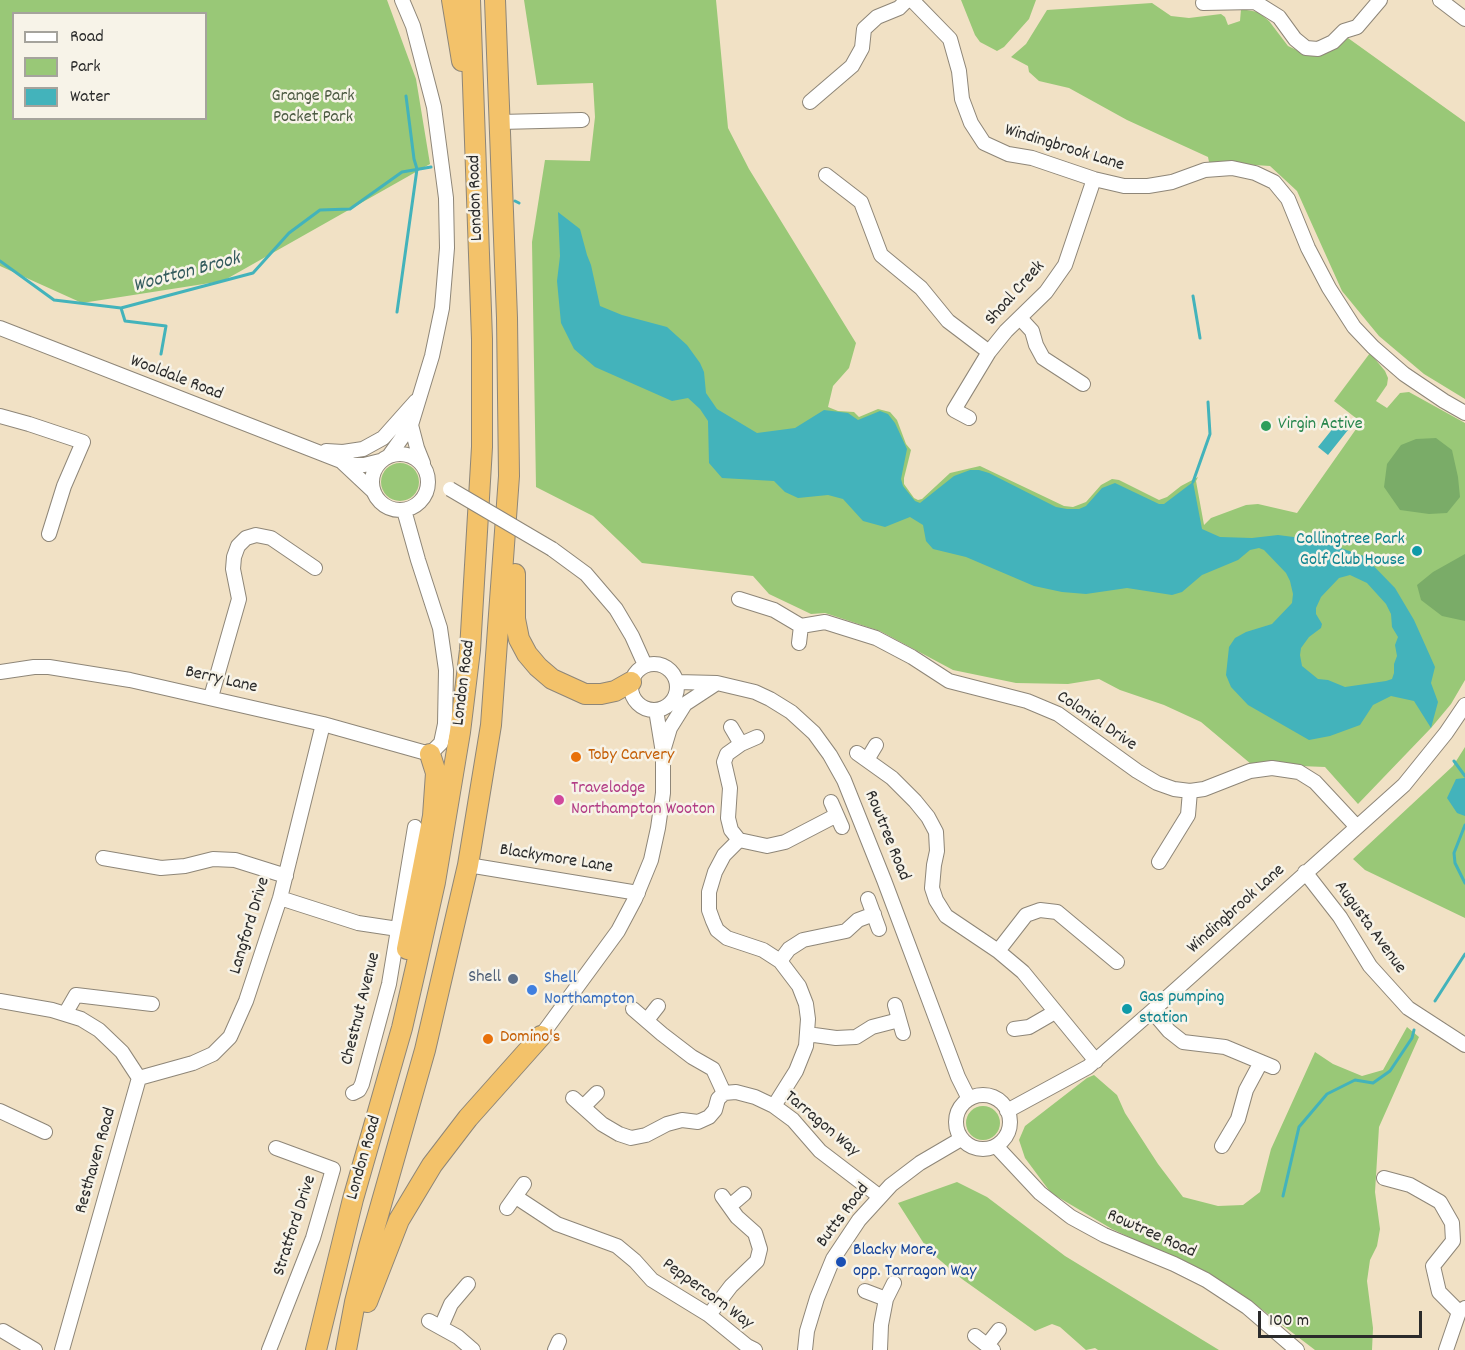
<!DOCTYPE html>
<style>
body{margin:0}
#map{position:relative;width:1465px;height:1350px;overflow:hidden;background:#f1e1c5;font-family:Dekko,sans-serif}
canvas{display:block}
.legend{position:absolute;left:12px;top:12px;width:195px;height:108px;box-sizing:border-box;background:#f7f3e8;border:2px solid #a5a39c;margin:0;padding:8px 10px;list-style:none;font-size:18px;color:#2b2b2b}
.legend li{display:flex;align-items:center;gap:12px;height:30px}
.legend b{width:30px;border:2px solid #a5a39c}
.scale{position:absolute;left:1258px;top:1311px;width:164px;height:27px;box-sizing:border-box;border:3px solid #2b2b2b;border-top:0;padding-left:8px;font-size:18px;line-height:21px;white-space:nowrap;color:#2b2b2b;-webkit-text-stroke:4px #f7f3e8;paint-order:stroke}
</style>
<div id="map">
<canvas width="1465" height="1350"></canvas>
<ul class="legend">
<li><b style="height:8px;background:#fff"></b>Road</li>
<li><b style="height:16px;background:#99c877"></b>Park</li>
<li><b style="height:16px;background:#43b3bb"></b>Water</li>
</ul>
<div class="scale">100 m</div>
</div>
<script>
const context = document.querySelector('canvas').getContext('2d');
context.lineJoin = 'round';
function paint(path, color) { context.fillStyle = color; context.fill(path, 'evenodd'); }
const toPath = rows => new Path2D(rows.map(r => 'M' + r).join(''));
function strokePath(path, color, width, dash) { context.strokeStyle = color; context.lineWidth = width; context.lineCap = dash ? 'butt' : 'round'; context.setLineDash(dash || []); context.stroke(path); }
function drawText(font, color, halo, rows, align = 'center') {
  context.font = font + ' Dekko,sans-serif'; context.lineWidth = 5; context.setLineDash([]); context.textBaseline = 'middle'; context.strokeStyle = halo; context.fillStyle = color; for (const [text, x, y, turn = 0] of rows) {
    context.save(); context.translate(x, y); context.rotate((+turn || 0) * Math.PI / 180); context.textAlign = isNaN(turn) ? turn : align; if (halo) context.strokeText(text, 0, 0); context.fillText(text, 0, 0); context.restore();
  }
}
paint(toPath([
 [0,0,387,0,416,79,430,164,223,281,82,303,0,266],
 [14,14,206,14,206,118,14,118],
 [524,0,716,0,728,128,749,169,856,343,849,368,833,386,828,407,838,411,854,412,859,417,878,409,890,412,897,420,906,444,911,450,904,478,904,484,914,498,918,500,922,499,950,473,980,466,1064,506,1073,507,1086,502,1101,485,1112,479,1119,480,1159,500,1167,497,1181,486,1198,477,1196,481,1204,525,1211,518,1246,505,1258,504,1297,513,1361,422,1334,401,1370,353,1385,371,1388,378,1387,385,1376,401,1387,408,1400,393,1409,392,1465,423,1465,680,1451,704,1431,728,1358,804,1325,767,1251,764,1201,722,1164,705,1120,690,1099,679,1068,684,1016,683,953,670,880,631,825,613,811,614,769,594,753,576,642,563,593,516,536,487,532,242,545,160,590,161,595,117,593,83,537,85],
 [961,0,1036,0,1029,19,1004,47,997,51,980,42,975,35],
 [1152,3,1171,16,1189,18,1221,14,1225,17,1228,25,1240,21,1241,9,1258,12,1269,21,1288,46,1307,55,1321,54,1337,48,1348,38,1465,122,1465,399,1424,374,1379,336,1342,291,1297,191,1270,166,1209,162,1208,157,1127,120,1069,88,1039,81,1029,72,1028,66,1011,57,1026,44,1047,10],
 '381 482a19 19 0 1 1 38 0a19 19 0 1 1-38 0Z',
 [1465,747,1465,918,1365,870,1353,859,1453,766],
 [1407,1027,1419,1037,1379,1127,1375,1192,1380,1229,1377,1246,1370,1260,1367,1281,1373,1328,1372,1350,1315,1350,1243,1295,1195,1268,1112,1229,1051,1193,1025,1158,1019,1140,1025,1126,1087,1078,1094,1075,1117,1095,1125,1113,1158,1164,1183,1197,1218,1206,1243,1205,1260,1192,1271,1149,1315,1052,1333,1064,1362,1076,1383,1070],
 '966 1123a17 17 0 1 1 34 0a17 17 0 1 1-34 0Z',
 [957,1182,987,1197,1065,1256,1219,1350,1098,1350,1095,1348,1086,1350,1060,1327,1052,1324,1035,1331,962,1279,928,1250,898,1203]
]), '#99c877');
paint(toPath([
 [1436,438,1452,450,1458,477,1460,497,1447,513,1429,514,1400,510,1384,487,1387,464,1401,445,1416,439],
 [1465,554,1465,621,1442,616,1421,600,1417,585,1433,572]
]), '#7aac68');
paint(toPath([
 [558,212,580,229,587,255,591,265,600,306,622,315,667,327,687,345,700,363,704,372,706,393,717,409,757,433,795,428,824,410,848,413,858,420,880,411,888,414,895,423,907,449,901,479,903,486,915,501,920,503,954,476,970,470,979,470,989,473,1056,507,1067,509,1079,509,1086,506,1102,488,1115,483,1159,504,1164,504,1193,482,1202,529,1220,537,1252,538,1278,535,1317,540,1364,556,1395,588,1414,620,1435,667,1431,683,1438,702,1431,728,1414,701,1391,696,1373,705,1360,725,1330,736,1309,740,1248,705,1231,687,1226,675,1229,647,1235,638,1246,632,1272,624,1292,603,1293,594,1290,581,1286,573,1264,550,1259,548,1250,550,1238,560,1202,575,1182,592,1172,595,1127,588,1086,594,1062,592,1034,586,966,557,933,549,926,541,923,525,910,517,885,527,863,521,843,499,828,495,798,498,785,492,774,481,722,478,709,463,708,421,700,409,688,398,672,401,595,367,574,349,561,323,557,281,560,256],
 [1350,575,1367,583,1386,604,1391,614,1392,627,1398,637,1395,645,1397,656,1394,664,1394,673,1392,679,1386,681,1345,687,1328,680,1318,679,1302,666,1300,655,1301,648,1309,637,1321,628,1322,624,1316,614,1316,608,1321,597,1339,578],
 [1338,422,1348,430,1328,455,1318,447],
 [1465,778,1465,816,1457,813,1447,798,1456,779]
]), '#43b3bb');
strokePath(toPath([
 [515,201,519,203],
 [0,261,54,300,121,308,253,273,289,233,320,210,350,209,402,172,431,167],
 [1193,296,1200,338],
 [121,308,125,321,166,326,161,354],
 [397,312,417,169,414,159,406,96],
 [1193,482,1210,434,1208,402],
 [1454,761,1465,776],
 [1465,825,1454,853,1455,863,1465,883],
 [1435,1001,1465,954],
 [1283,1196,1299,1127,1327,1094,1355,1080,1373,1083,1390,1071,1412,1038,1414,1030]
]), '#43b3bb', 3);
const minor = toPath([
 [912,0,950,39,959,71,962,99,971,123,984,143,1008,154,1032,158,1094,179,1124,186,1148,186,1172,182,1205,170,1232,168,1255,173,1274,182,1288,199,1308,248,1329,288,1354,327,1373,347,1404,374,1444,401,1465,413],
 [1440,0,1465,19],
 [1203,3,1255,2,1279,17,1295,39,1306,48,1318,49,1333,42,1344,31,1357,27,1380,0],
 [810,102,852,66,862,48,864,29,877,17,899,8,907,0],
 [500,122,582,120],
 [826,175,861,202,881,255,921,288,948,321,989,352],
 [1020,318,1032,331,1036,345,1043,358,1083,384],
 [0,328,341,461,353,465,364,465,380,461],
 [0,416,29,424,83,442,64,486,49,534],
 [969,418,954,410,989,352,1006,331,1046,292,1065,265,1094,179],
 [411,425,417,448,423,463],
 [326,451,343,452,363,449,383,438,416,401],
 '372 482a28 28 0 1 1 56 0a28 28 0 1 1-56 0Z',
 [389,456,411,425,432,356,442,308,447,248,446,198,434,107,413,26,402,0],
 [342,462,374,492],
 [552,549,586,574,616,609,632,636,645,665],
 [739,599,774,610,801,626],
 [799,643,801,626,825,622,876,638,912,657,949,681,1027,701,1058,714,1137,771,1157,783,1174,789,1190,791,1204,789,1250,771,1272,768,1299,772,1315,782,1357,827],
 '631 687a23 23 0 1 1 46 0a23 23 0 1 1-46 0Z',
 [0,672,34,667,49,667,130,680,323,724,430,754,441,743,445,724,446,670,440,628,418,560,404,510],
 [677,682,717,683,755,692,770,699,791,712,814,733,830,755,844,780,884,880,958,1077,969,1099],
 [211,697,239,599,233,569,234,557,238,546,246,538,256,535,271,538,315,568],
 [731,727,741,744],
 [757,737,741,744,727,754,724,762,730,788,728,818,731,830,739,840,767,846,785,842,835,816],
 [664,748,670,728,685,704,717,683],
 [857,753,892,778,915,801,928,817,936,832,937,851,934,865,932,888,936,900,946,916,998,951,1023,972,1096,1061],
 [867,760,876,745],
 [831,802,842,827],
 [739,840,724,855,715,872,709,892,709,910,713,921,717,930,727,938,763,950,780,961,799,986,806,1004,808,1019,806,1046,796,1071,774,1106],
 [103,858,161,868,185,866,213,859,235,860,286,876],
 [1159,862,1188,815,1190,791],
 [468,865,638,893],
 [1305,872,1340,917,1370,966,1408,1008,1465,1045],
 [280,898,358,923,398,929],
 [868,899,879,929],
 [998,951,1026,915,1040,910,1057,912,1117,962],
 [780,961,789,949,803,940,846,931,858,920,874,914],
 [0,1001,52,1010,81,1019,99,1030,122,1052,139,1078,62,1350],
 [895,1005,903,1033],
 [633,1009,662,1034,692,1057,713,1069,724,1093],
 [1152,1011,1169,1031,1183,1042,1225,1047,1273,1067],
 [65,1014,76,995,152,1004],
 [647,1020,658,1006],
 [1014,1029,1029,1027,1055,1012],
 [807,1034,836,1038,856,1037,872,1027,899,1020],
 [541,1036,618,931,635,899,651,860,658,828,663,793,663,753,656,710],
 [139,1078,193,1063,213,1054,230,1037,246,1001,280,898,323,724],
 [353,1093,359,1090,362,1084,389,984,415,827],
 '956 1122a27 27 0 1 1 54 0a27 27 0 1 1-54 0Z',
 [573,1098,602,1124,619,1134,631,1138,646,1135,667,1124,682,1120,698,1122,709,1117,715,1110,718,1099,724,1093,736,1092,755,1097,774,1106,793,1120,820,1151,879,1196],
 [584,1106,597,1093],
 [0,1111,45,1132],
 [1007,1111,1088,1067,1152,1011,1404,785,1446,733,1465,705],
 [996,1146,1040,1193,1071,1217,1104,1235,1174,1264,1206,1280,1247,1307,1297,1350],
 [1222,1146,1238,1119,1246,1090,1261,1062],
 [1384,1178,1410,1185,1440,1202,1452,1223,1453,1241,1433,1266,1439,1292,1459,1312],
 [516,1197,557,1224,617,1246,635,1261,652,1280,709,1315,747,1346,755,1350],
 [731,1205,744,1194],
 [507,1208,524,1184],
 [865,1291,886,1299],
 [709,1315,731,1286,757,1261,760,1249,755,1233,737,1217,722,1196],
 [429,1321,458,1337,473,1350],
 [441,1327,451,1304,468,1284],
 [3,1331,35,1350],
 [975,1336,993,1350],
 [988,1344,999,1330],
 [269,1350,313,1238,333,1169,276,1148],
 [555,1350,559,1341],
 [805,1350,807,1331,817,1298,833,1259,859,1220,891,1185,920,1163,961,1139],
 [880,1350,881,1325,886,1299,894,1283],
 [1446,1350,1459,1312,1465,1308]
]);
const highway = toPath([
 [452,0,462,61],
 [515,574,515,619,519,639,527,654,538,667,552,679,585,694,601,694,615,691,631,682],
 [407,949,433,816,436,773,430,754],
 [367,1302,399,1220,432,1165,468,1118,541,1036],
 [316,1350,353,1199,402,1028,416,967,435,882,460,732,470,650,482,447,482,339,470,0],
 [346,1350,355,1302,369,1247,425,1050,468,865,491,725,509,476,507,318,495,0]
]);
strokePath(minor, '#8e8678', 16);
strokePath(highway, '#8e8678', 22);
strokePath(minor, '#fff', 14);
strokePath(highway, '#f3c26a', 20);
const minorBridge = toPath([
 [450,489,552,549]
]);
strokePath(minorBridge, '#8e8678', 16, []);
strokePath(minorBridge, '#fff', 14);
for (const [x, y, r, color] of [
 [1266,426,6,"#2e9e5b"],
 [1417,551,6,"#0f9aa8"],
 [576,757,6,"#e8710a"],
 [559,800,6,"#d1479c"],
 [513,979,6,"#5c6f8a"],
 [532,990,6,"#3f7fe0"],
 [1127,1009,6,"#0f9aa8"],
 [488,1039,6,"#e8710a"],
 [841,1262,6,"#1a4fb4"]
]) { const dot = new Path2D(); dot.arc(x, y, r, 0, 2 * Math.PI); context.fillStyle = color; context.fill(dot); strokePath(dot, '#f7f3e8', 2); }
drawText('18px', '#4c5a42', '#f7f3e8', [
 ["Grange Park",313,98],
 ["Pocket Park",313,119]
]);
drawText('18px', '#2b2b2b', '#f7f3e8', [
 ["Windingbrook Lane",1064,149,17],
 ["London Road",477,198,-92],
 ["Shoal Creek",1016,294,-48],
 ["Wooldale Road",176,379,21],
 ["Berry Lane",221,681,13],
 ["London Road",465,683,-83],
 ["Colonial Drive",1096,722,34],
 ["Rowtree Road",886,836,68],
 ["Blackymore Lane",556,860,9],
 ["Windingbrook Lane",1237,910,-42],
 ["Langford Drive",251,926,-73],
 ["Augusta Avenue",1369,928,54],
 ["Chestnut Avenue",362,1009,-76],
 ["Tarragon Way",821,1125,40],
 ["London Road",365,1158,-74],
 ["Resthaven Road",97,1161,-74],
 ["Butts Road",844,1216,-53],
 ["Stratford Drive",296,1226,-72],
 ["Rowtree Road",1151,1235,24],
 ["Peppercorn Way",707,1295,36]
]);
drawText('18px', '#27864d', '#f7f3e8', [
 ["Virgin Active",1278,426]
], 'left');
drawText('18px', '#0d838f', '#f7f3e8', [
 ["Collingtree Park",1405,541],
 ["Golf Club House",1405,562],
 ["Gas pumping",1139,999,"left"],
 ["station",1139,1020,"left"]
], 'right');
drawText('18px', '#c56008', '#f7f3e8', [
 ["Toby Carvery",588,757],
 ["Domino's",500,1039]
], 'left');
drawText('18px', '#b23c85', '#f7f3e8', [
 ["Travelodge",571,790],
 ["Northampton Wooton",571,811]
], 'left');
drawText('18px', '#4e5e75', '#f7f3e8', [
 ["Shell",501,979]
], 'right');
drawText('18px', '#366cbe', '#f7f3e8', [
 ["Shell",544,980],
 ["Northampton",544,1001]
], 'left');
drawText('18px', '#164399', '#f7f3e8', [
 ["Blacky More,",853,1252],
 ["opp. Tarragon Way",853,1273]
], 'left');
drawText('italic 20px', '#335b5d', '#f7f3e8', [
 ["Wootton Brook",187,274,-15]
]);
</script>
